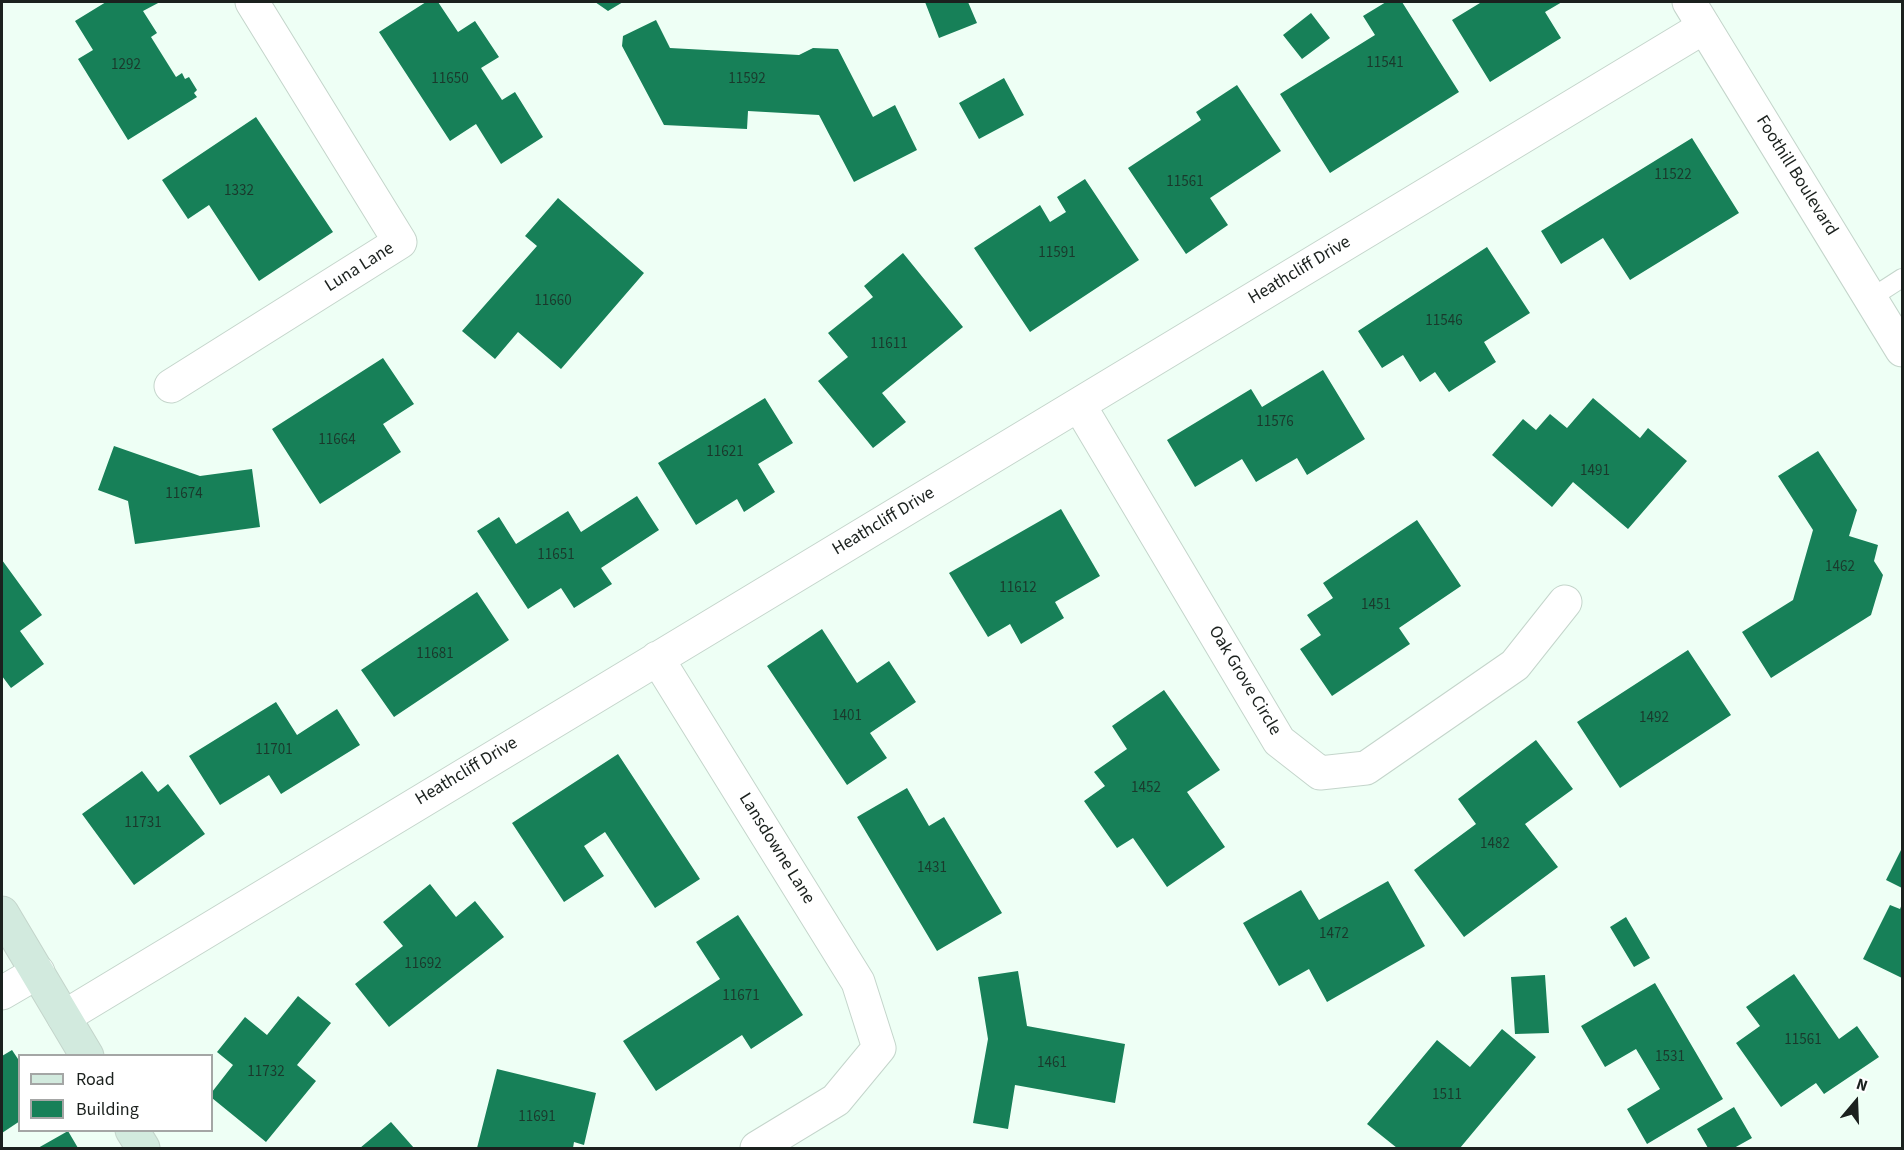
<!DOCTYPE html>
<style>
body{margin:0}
#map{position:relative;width:1904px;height:1150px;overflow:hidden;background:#eefff5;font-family:"Source Sans 3",sans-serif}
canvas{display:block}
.frame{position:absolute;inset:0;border:3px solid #1b211e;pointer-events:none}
.legend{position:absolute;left:18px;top:1054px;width:195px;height:78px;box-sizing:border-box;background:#fff;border:2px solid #a4a6a5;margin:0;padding:8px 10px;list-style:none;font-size:18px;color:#1b211e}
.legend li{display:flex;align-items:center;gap:12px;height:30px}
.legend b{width:30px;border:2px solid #a4a6a5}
.north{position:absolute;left:1826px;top:1072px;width:60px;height:60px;-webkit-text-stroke:4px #fff;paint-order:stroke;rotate:19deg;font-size:16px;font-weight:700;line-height:24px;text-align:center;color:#1b211e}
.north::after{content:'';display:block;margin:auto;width:21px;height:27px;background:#1b211e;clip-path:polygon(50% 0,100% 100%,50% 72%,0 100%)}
</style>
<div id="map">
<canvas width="1904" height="1150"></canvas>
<div class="frame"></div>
<ul class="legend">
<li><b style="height:8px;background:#d2eade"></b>Road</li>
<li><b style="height:16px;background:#178058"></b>Building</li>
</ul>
<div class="north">N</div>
</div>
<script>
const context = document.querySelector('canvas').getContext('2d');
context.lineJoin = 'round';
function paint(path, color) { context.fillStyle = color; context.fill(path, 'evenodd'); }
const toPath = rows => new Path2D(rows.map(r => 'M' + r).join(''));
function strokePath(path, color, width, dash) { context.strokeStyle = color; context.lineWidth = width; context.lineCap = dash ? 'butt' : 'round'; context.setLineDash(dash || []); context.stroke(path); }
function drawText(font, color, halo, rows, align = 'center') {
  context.font = font + ' "Source Sans 3",sans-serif'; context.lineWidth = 4.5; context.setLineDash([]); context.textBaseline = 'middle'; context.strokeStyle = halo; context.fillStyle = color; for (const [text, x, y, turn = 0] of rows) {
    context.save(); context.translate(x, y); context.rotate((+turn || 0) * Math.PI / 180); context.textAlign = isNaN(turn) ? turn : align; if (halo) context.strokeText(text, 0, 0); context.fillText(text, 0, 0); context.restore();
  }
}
paint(toPath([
 [106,2,160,2,143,11,157,33,151,37,176,77,182,73,185,79,189,77,197,90,194,93,197,97,128,140,78,59,93,50,75,21],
 [426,2,438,2,458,32,475,21,499,57,481,68,502,100,515,92,543,137,501,164,476,124,450,141,379,32],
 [595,2,623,2,608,11],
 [925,2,968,2,977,23,939,38],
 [1386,2,1402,2,1459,92,1330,173,1280,94,1375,35,1363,16],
 [1479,2,1562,2,1545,12,1561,38,1490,82,1452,20,1480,3],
 [1311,13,1330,38,1302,59,1283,35],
 [656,20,670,48,799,55,813,48,838,49,873,117,895,105,917,150,854,182,819,115,748,111,747,129,664,125,622,46,623,36],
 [1004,78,1024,115,979,139,959,103],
 [1237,85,1281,151,1210,198,1228,225,1186,254,1128,168,1201,120,1196,112],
 [256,117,333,232,259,281,209,205,188,219,162,180],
 [1692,138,1739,213,1630,280,1603,238,1561,264,1541,231],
 [1085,179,1139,260,1030,332,974,248,1040,205,1050,222,1066,212,1057,197],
 [558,198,644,273,561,369,518,332,495,359,462,331,537,246,525,236],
 [1487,247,1530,313,1484,342,1496,362,1449,392,1435,372,1420,382,1403,355,1382,368,1358,331],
 [903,253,963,327,882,393,906,422,873,448,818,381,848,357,828,333,873,297,864,286],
 [383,358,414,404,383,424,401,452,320,504,272,429],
 [1323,370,1365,439,1307,475,1297,458,1256,482,1242,459,1195,487,1167,440,1251,389,1262,407],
 [765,398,793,443,758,464,775,492,744,512,737,499,696,525,658,463],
 [1593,398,1640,438,1648,428,1687,461,1628,529,1573,482,1552,507,1492,455,1523,419,1536,430,1550,414,1567,428],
 [114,446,200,476,252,469,260,527,135,544,128,501,98,490],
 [1818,451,1857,510,1849,536,1878,545,1874,561,1883,575,1871,615,1771,678,1742,632,1793,600,1813,530,1778,476],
 [637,496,659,530,601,568,612,584,574,608,561,588,528,609,477,531,499,517,516,544,568,511,581,532],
 [1061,509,1100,576,1055,602,1064,618,1021,644,1010,624,988,637,949,573],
 [1417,520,1461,586,1399,628,1410,644,1332,696,1300,649,1321,635,1307,615,1333,598,1323,583],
 [2,560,42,615,20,631,44,664,11,688,2,676],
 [477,592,509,640,394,717,361,670],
 [822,629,857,683,889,661,916,702,870,733,887,758,847,785,767,666],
 [1688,650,1731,715,1620,788,1577,722],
 [1164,690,1220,770,1187,792,1225,847,1167,887,1133,838,1117,848,1084,801,1105,786,1094,772,1127,749,1112,726],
 [276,702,297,735,337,709,360,745,281,794,269,775,220,805,189,756],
 [1536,740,1573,789,1525,824,1558,867,1464,937,1414,870,1476,824,1458,799],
 [618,754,700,879,655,908,605,832,584,846,604,876,564,902,512,823],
 [142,771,158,792,168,784,205,834,134,885,82,814],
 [907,788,929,826,944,817,1002,913,937,951,857,817],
 [1902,848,1902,888,1886,880],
 [1388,881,1425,946,1327,1002,1309,969,1279,986,1243,923,1301,890,1319,920],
 [430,884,456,917,475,901,504,937,389,1027,355,984,403,946,383,922],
 [1902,904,1902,978,1863,959,1890,905,1900,909],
 [738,915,803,1015,751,1049,742,1035,656,1091,623,1041,720,979,696,942],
 [1626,917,1650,958,1634,967,1610,927],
 [1018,971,1027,1026,1125,1044,1115,1103,1015,1085,1008,1129,973,1123,988,1039,978,977],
 [1794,974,1839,1039,1857,1026,1879,1057,1824,1094,1816,1083,1781,1107,1736,1043,1760,1026,1746,1007],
 [1545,975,1549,1033,1515,1034,1511,977],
 [1655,983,1723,1099,1647,1144,1627,1109,1660,1089,1636,1049,1605,1067,1581,1026],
 [298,996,331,1023,297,1065,316,1081,266,1142,212,1098,212,1092,233,1065,217,1052,245,1017,267,1035],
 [1502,1029,1536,1057,1460,1148,1397,1148,1367,1124,1437,1040,1470,1067],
 [12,1050,20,1062,20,1121,2,1133,2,1056],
 [497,1069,596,1093,584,1145,574,1142,573,1148,477,1148],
 [1734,1107,1752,1138,1734,1148,1708,1148,1697,1129],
 [391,1122,414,1148,360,1148],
 [68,1131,78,1148,38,1148]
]), '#178058');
const service = toPath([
 [1871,298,1902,278]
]);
const minor = toPath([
 [171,386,400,242,252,2],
 [1079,405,1279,741,1320,773,1366,768,1515,665,1565,602],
 [657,658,858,982,879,1048,836,1100,757,1148],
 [2,993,38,972],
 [64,1017,1704,27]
]);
const tertiary = toPath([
 [1689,2,1902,350]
]);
const secondary = toPath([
 [2,913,87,1056],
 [132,1130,143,1148]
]);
strokePath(service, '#c4d5cb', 20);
strokePath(minor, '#c4d5cb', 35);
strokePath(tertiary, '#c4d5cb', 35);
strokePath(secondary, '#c4d5cb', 35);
strokePath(service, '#fff', 18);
strokePath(minor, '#fff', 33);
strokePath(tertiary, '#fff', 33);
strokePath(secondary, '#d2eade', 33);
drawText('15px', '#1a392c', null, [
 ["11541",1385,64],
 ["1292",126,66],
 ["11650",450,80],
 ["11592",747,80],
 ["11522",1673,176],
 ["11561",1185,183],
 ["1332",239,192],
 ["11591",1057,254],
 ["11660",553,302],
 ["11546",1444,322],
 ["11611",889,345],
 ["11576",1275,423],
 ["11664",337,441],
 ["11621",725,453],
 ["1491",1595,472],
 ["11674",184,495],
 ["11651",556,556],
 ["1462",1840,568],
 ["11612",1018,589],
 ["1451",1376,606],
 ["11681",435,655],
 ["1401",847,717],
 ["1492",1654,719],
 ["11701",274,751],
 ["1452",1146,789],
 ["11731",143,824],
 ["1482",1495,845],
 ["1431",932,869],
 ["1472",1334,935],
 ["11692",423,965],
 ["11671",741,997],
 ["11561",1803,1041],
 ["1531",1670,1058],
 ["1461",1052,1064],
 ["11732",266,1073],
 ["1511",1447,1096],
 ["11691",537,1118]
]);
drawText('18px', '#1b211e', '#fff', [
 ["Foothill Boulevard",1796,176,58],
 ["Luna Lane",360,268,-32],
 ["Heathcliff Drive",1300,271,-31],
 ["Heathcliff Drive",884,522,-31],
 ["Oak Grove Circle",1244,681,59],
 ["Heathcliff Drive",467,772,-31],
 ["Lansdowne Lane",776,849,58]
]);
</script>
